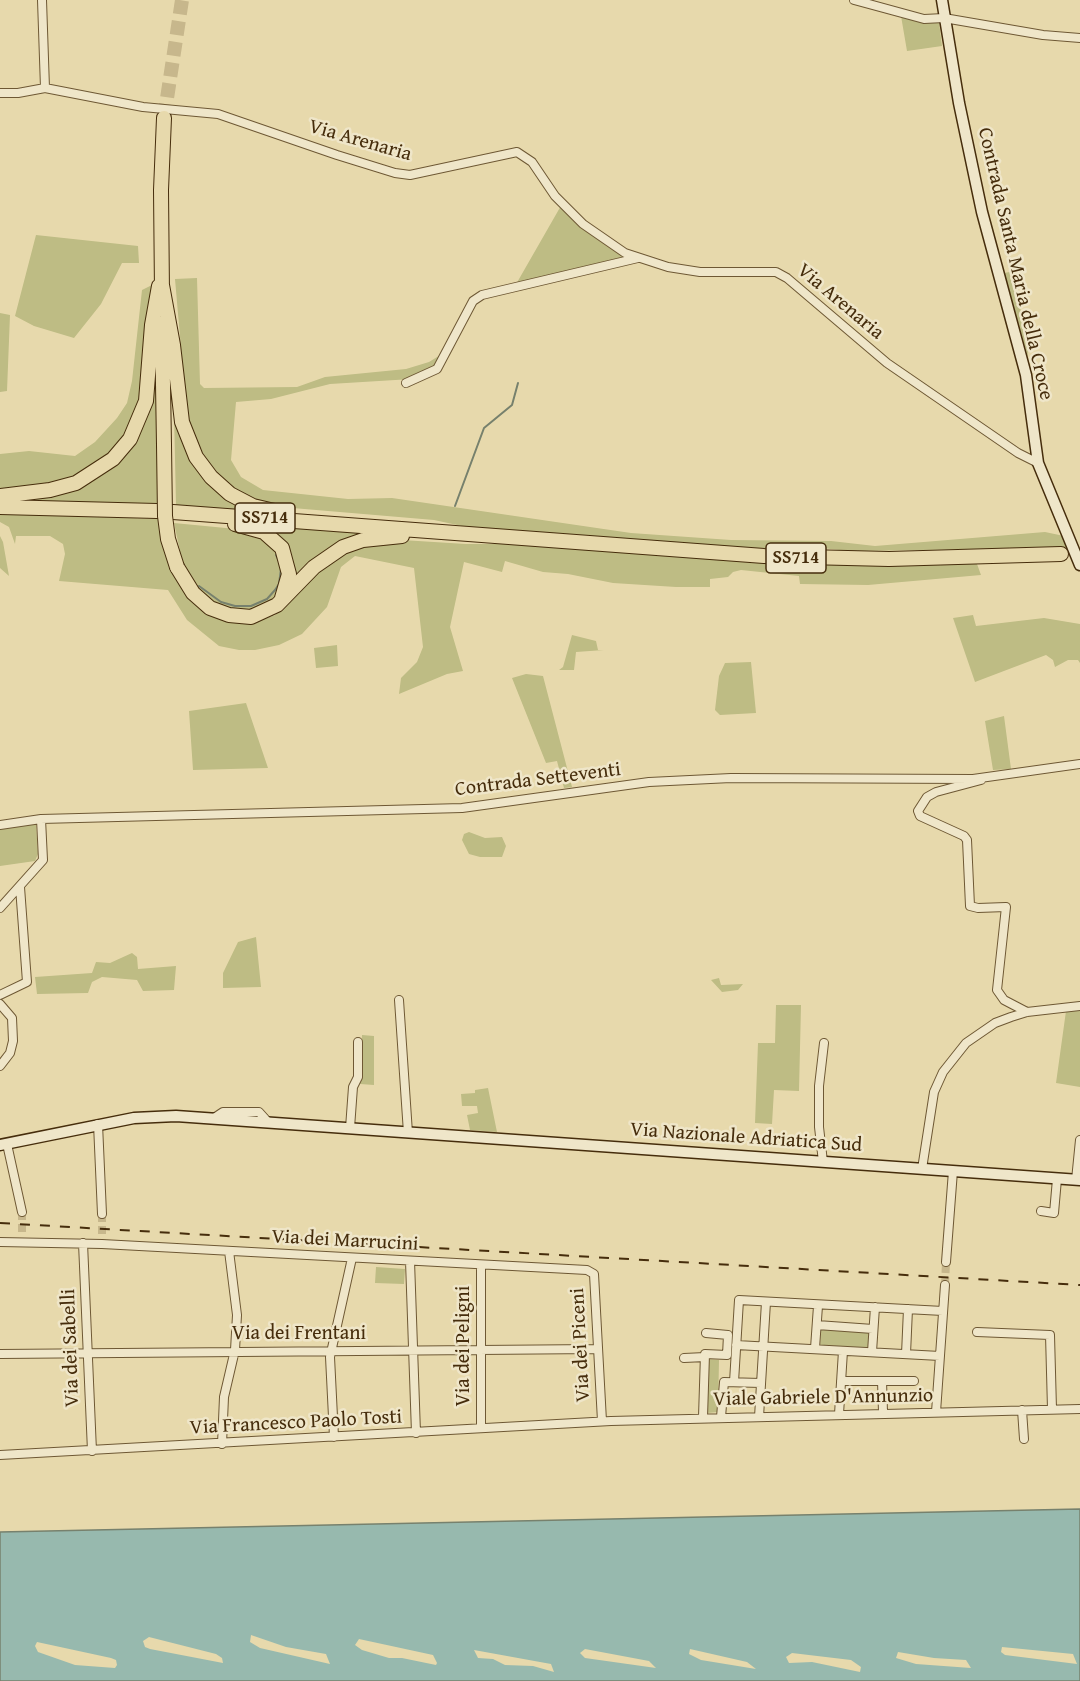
<!DOCTYPE html>
<style>
body{margin:0}
canvas{display:block;background:#e7d9ac}
</style>
<canvas width="1080" height="1681"></canvas>
<script>
const context = document.querySelector('canvas').getContext('2d');
context.lineJoin = 'round';
function paint(path, color) { context.fillStyle = color; context.fill(path, 'evenodd'); }
const toPath = rows => new Path2D(rows.map(r => 'M' + r).join(''));
function strokePath(path, color, width, dash) { context.strokeStyle = color; context.lineWidth = width; context.lineCap = dash ? 'butt' : 'round'; context.setLineDash(dash || []); context.stroke(path); }
function drawText(font, color, halo, rows, align = 'center') {
  context.font = font + ' "Gentium Book Plus",serif'; context.lineWidth = 5; context.setLineDash([]); context.textBaseline = 'middle'; context.strokeStyle = halo; context.fillStyle = color; for (const [text, x, y, turn = 0] of rows) {
    context.save(); context.translate(x, y); context.rotate((+turn || 0) * Math.PI / 180); context.textAlign = isNaN(turn) ? turn : align; if (halo) context.strokeText(text, 0, 0); context.fillText(text, 0, 0); context.restore();
  }
}
paint(toPath([
 [901,16,939,22,942,46,907,51],
 [562,204,632,257,515,286],
 [36,235,138,246,139,263,122,263,101,304,74,338,34,326,15,316],
 [1021,270,1017,299,1027,329,1028,357,1004,273],
 [197,278,200,384,204,388,297,387,325,377,406,369,429,362,442,354,428,378,330,384,271,399,236,402,231,460,241,477,263,490,348,499,392,498,631,533,731,540,831,541,875,546,1045,532,1064,536,1069,548,849,551,794,545,750,550,476,529,434,520,269,506,248,499,225,483,208,464,191,428,186,406,175,279],
 [152,285,145,394,119,450,63,484,0,491,0,454,29,451,75,456,95,442,117,418,127,403,132,381,142,290],
 [0,313,10,315,7,391,0,392],
 [156,362,158,505,20,501,18,497,53,493,137,437,153,400],
 [173,367,190,450,253,512,176,505],
 [0,513,158,519,170,569,173,569,204,610,216,618,242,624,256,622,275,615,303,584,338,553,386,539,466,544,550,544,756,559,802,567,837,563,977,564,981,575,868,585,800,584,799,576,741,570,733,572,728,577,710,579,710,587,676,587,613,583,568,574,543,572,505,561,502,572,464,562,450,627,463,671,447,674,399,694,401,678,417,662,423,647,414,568,355,556,341,567,327,607,302,634,279,645,255,650,239,650,219,646,187,620,168,590,59,581,65,554,63,544,50,536,16,536,15,544,9,527,0,522],
 [174,523,236,529,269,540,284,564,278,594,269,603,252,610,236,611,211,601,196,587,184,570],
 [255,523,369,532,296,582,293,568],
 [0,536,3,542,9,576,0,568],
 [973,615,976,626,1044,618,1080,624,1080,663,1078,660,1068,660,1055,667,1053,660,1046,655,975,682,953,618],
 [572,635,596,641,598,650,604,650,576,652,574,670,559,670,563,667],
 [337,645,338,666,316,668,314,648],
 [751,662,756,713,720,715,715,710,719,676,725,663],
 [526,674,543,676,572,787,564,788,557,761,546,763,512,678],
 [246,703,268,768,193,770,189,711],
 [1004,716,1011,769,993,770,985,721],
 [36,824,38,854,35,861,0,866,0,829],
 [469,832,485,838,502,837,506,846,502,857,480,857,469,854,462,840,464,834],
 [256,937,261,987,223,988,223,973,238,942],
 [132,953,137,957,138,969,176,966,174,990,143,991,137,980,102,977,92,982,88,993,37,994,35,977,92,973,96,962,110,963],
 [719,978,721,985,743,984,738,990,722,992,711,980],
 [776,1005,801,1005,799,1091,774,1090,772,1124,755,1123,758,1043,775,1043],
 [1080,1009,1080,1087,1056,1083,1066,1011],
 [362,1035,374,1036,374,1085,360,1084],
 [488,1088,497,1132,470,1130,467,1115,478,1113,477,1106,462,1106,461,1094,475,1093,475,1090],
 [376,1267,405,1269,404,1284,375,1283],
 [821,1328,872,1330,871,1348,820,1345],
 [708,1359,719,1360,718,1412,707,1413]
]), '#bebc84');
const water = toPath([
 [1080,1509,1080,1681,0,1681,0,1532,1080,1509]
]);
paint(water, '#97b9ae');
strokePath(water, '#77816d', 1.5);
paint(toPath([
 [251,1635,286,1647,326,1654,330,1664,260,1648,250,1642],
 [149,1637,216,1654,222,1658,223,1663,150,1649,145,1647,143,1641],
 [359,1639,433,1655,437,1663,436,1665,402,1658,389,1658,362,1650,355,1645],
 [37,1642,111,1658,116,1660,117,1665,115,1668,75,1665,38,1652,35,1646],
 [1002,1647,1073,1654,1077,1664,1005,1655,1001,1652],
 [585,1649,649,1661,656,1668,585,1658,580,1653],
 [690,1649,747,1662,756,1669,701,1660,689,1654],
 [474,1650,551,1664,554,1672,533,1666,505,1665,493,1659,478,1658],
 [898,1652,934,1658,966,1660,971,1668,916,1664,896,1658],
 [792,1653,851,1660,861,1667,860,1672,812,1662,789,1663,786,1657]
]), '#e7d9ac');
strokePath(toPath([
 [455,506,484,428,512,405,518,383],
 [276,555,280,563],
 [199,586,221,602,235,606,251,606,267,599,275,590,279,584,281,569]
]), '#77816d', 2);
strokePath(toPath([
 [102,1214,102,1236],
 [22,1232,22,1212],
 [945,1285,946,1262]
]), '#c7b78c', 8, [8, 4]);
strokePath(toPath([
 [164,118,182,0]
]), '#c7b78c', 14, [14, 7]);
const street = toPath([
 [42,0,45,88],
 [854,0,924,19,944,18,1043,35,1080,38],
 [0,93,18,93,45,88,143,107,218,114,337,155,395,173,410,175,517,152,532,162,555,196,583,224,625,253,668,267,700,272,776,272,787,278,887,363,1018,453,1038,463],
 [406,383,437,369,473,301,482,295,638,258],
 [981,780,936,792,927,797,918,811,920,816,964,836,967,840,970,906,978,908,1006,907,997,990,1004,1000,1027,1012],
 [0,825,41,819,462,808,649,782,731,778,973,779,1080,764],
 [0,908,43,860,41,819],
 [0,995,27,982,20,887],
 [399,1000,408,1133],
 [0,1004,12,1018,13,1041,10,1053,0,1066],
 [214,1118,223,1112,259,1112,268,1122],
 [98,1124,102,1214],
 [350,1128,353,1087,358,1077,358,1042],
 [7,1144,22,1212],
 [823,1162,819,1127,819,1086,824,1043],
 [922,1169,934,1092,943,1072,966,1043,995,1023,1011,1017,1027,1012,1080,1006],
 [1076,1180,1080,1140],
 [1041,1211,1054,1213,1057,1179],
 [0,1242,102,1244,587,1270,594,1274,602,1421],
 [83,1243,92,1451],
 [410,1261,416,1433],
 [946,1262,953,1171],
 [817,1325,873,1329],
 [977,1332,1050,1335,1052,1409],
 [736,1345,940,1356],
 [815,1348,818,1306],
 [872,1352,875,1307],
 [0,1354,597,1349],
 [906,1354,908,1309],
 [684,1358,705,1357],
 [841,1381,882,1381,883,1412],
 [882,1381,914,1381],
 [734,1382,739,1300,943,1311],
 [1022,1410,1024,1439],
 [936,1412,945,1285],
 [839,1414,843,1351],
 [703,1417,705,1354,727,1355,728,1335,706,1333],
 [721,1417,724,1382,761,1383],
 [759,1417,766,1302],
 [481,1428,481,1265],
 [334,1437,330,1357,352,1258],
 [222,1444,224,1397,235,1350,237,1315,229,1251],
 [0,1455,611,1421,1080,1409]
]);
const secondary = toPath([
 [942,0,959,103,982,212,1026,375,1038,463,1080,565],
 [0,1145,134,1118,176,1116,1080,1180]
]);
const highway = toPath([
 [162,285,173,345,182,422,196,457,211,477,230,494,253,506,283,513],
 [162,293,161,190,164,118],
 [162,324,164,445],
 [0,496,50,490,76,483,113,459,130,439,146,401,152,325,159,286],
 [0,507,157,511],
 [173,512,764,556,889,559,1061,554],
 [235,524,264,532,282,548,289,574,282,598],
 [177,567,193,593,210,608,229,615,251,617,277,605,314,567,343,547,363,540,402,536]
]);
strokePath(street, '#6e5834', 10);
strokePath(secondary, '#462d0c', 13);
strokePath(highway, '#462d0c', 16);
strokePath(street, '#efe6c9', 8);
strokePath(secondary, '#efe6c9', 10);
strokePath(highway, '#e7d9ac', 14);
strokePath(toPath([
 [0,1223,1080,1285]
]), '#462d0c', 2, [10, 10]);
const highwayBridge = toPath([
 [164,445,165,516,168,539,177,567]
]);
strokePath(highwayBridge, '#462d0c', 16, []);
strokePath(highwayBridge, '#e7d9ac', 14);
for (const [x, y, w] of [
 [265,518,60],
 [796,558,60]
]) { const box = new Path2D(); box.roundRect(x - w / 2, y - 15, w, 30, 4.5); context.fillStyle = '#efe6c9'; context.fill(box); strokePath(box, '#462d0c', 1.5); }
drawText('bold 18px', '#462d0c', null, [
 ["SS714",265,518],
 ["SS714",796,558]
]);
drawText('20px', '#462d0c', '#efe6c9', [
 ["Via Arenaria",360,141,16],
 ["Contrada Santa Maria della Croce",1015,264,77],
 ["Via Arenaria",840,302,40],
 ["Contrada Setteventi",538,780,-7],
 ["Via Nazionale Adriatica Sud",746,1138,4],
 ["Via dei Marrucini",345,1241,3],
 ["Via dei Frentani",299,1334],
 ["Via dei Piceni",581,1345,-93],
 ["Via dei Peligni",464,1346,-90],
 ["Via dei Sabelli",71,1348,-92],
 ["Viale Gabriele D'Annunzio",823,1398,-1],
 ["Via Francesco Paolo Tosti",296,1423,-3]
]);
</script>
